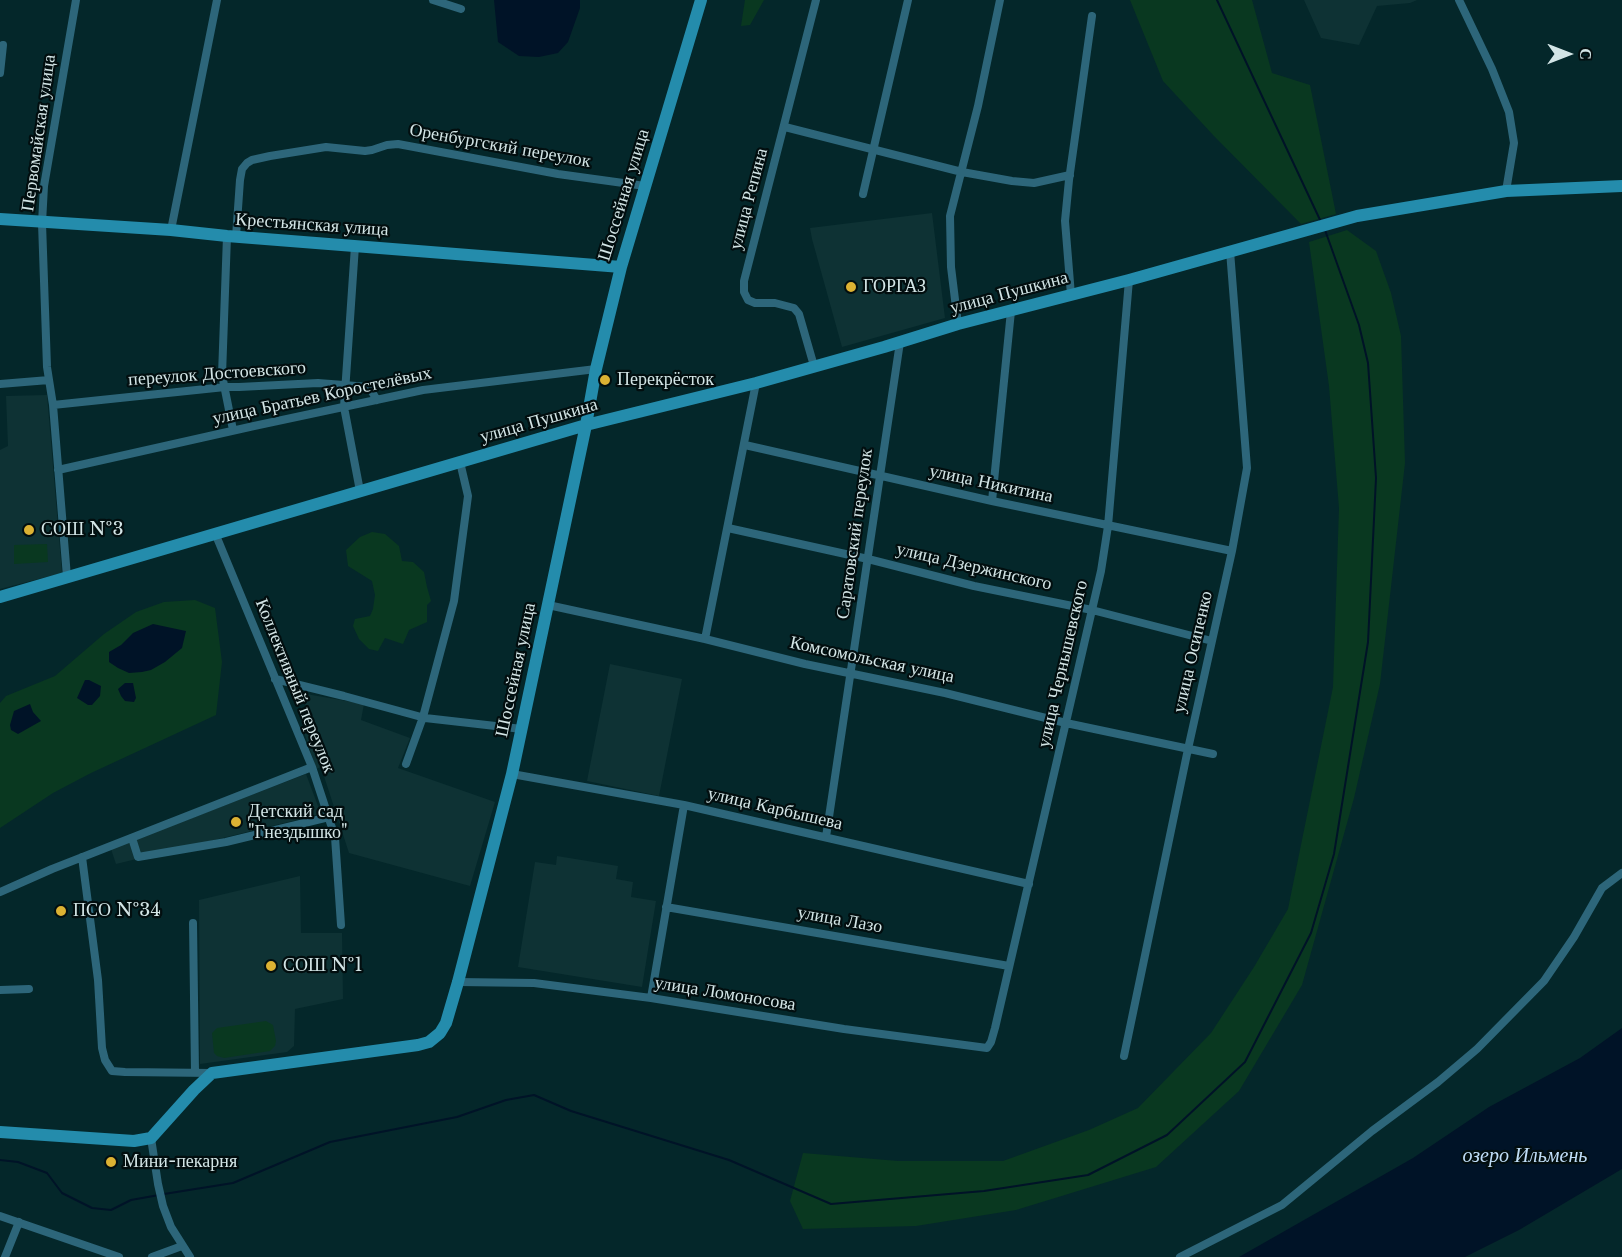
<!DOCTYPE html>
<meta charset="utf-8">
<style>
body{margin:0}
#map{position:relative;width:1622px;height:1257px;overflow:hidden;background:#04272a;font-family:"Libre Baskerville",serif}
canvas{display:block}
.north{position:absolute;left:1538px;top:24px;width:60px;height:60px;-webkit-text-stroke:4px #020e0f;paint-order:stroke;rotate:90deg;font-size:16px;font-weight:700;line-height:24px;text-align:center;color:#d3e5e6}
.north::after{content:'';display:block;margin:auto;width:21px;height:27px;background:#d3e5e6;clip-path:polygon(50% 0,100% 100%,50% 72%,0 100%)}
</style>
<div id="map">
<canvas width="1622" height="1257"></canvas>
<div class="north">С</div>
</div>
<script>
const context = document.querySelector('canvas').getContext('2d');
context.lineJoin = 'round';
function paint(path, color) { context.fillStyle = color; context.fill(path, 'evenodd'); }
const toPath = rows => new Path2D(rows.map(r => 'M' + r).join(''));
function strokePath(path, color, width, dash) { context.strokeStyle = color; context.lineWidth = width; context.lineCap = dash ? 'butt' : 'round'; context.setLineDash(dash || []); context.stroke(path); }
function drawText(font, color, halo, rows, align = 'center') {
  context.font = font + ' "Libre Baskerville",serif'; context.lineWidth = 4.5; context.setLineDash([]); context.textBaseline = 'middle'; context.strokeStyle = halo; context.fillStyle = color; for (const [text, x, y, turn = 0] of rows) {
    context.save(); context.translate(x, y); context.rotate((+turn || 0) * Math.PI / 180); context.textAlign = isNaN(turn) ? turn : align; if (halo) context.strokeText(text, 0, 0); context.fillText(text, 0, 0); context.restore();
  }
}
paint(toPath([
 [1304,0,1417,0,1410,3,1377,6,1359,45,1321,38],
 [932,213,945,318,842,347,812,239,810,228],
 [47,395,62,573,0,589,0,450,8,446,6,396],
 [610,664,682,679,659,796,587,781],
 [306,694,364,704,361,720,410,738,398,768,495,802,470,886,349,853,321,767,316,769,303,729],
 [306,774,321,814,116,864,111,849],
 [557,856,618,866,616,879,633,882,631,897,656,901,642,987,518,967,535,862,556,865],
 [300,876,301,933,342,933,343,999,295,1009,294,1046,287,1052,200,1064,199,900]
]), '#0e3234');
paint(toPath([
 [745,0,764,0,750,25,741,26],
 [1130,0,1252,0,1272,73,1310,85,1336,214,1301,224,1214,136,1163,81],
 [1347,230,1376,251,1391,293,1401,336,1405,463,1380,684,1354,798,1302,985,1239,1091,1156,1167,1016,1210,916,1226,803,1229,790,1201,803,1153,898,1161,1003,1161,1089,1130,1138,1108,1211,1033,1254,967,1288,909,1333,687,1339,508,1329,386,1309,242],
 [372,532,385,534,399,546,402,561,413,562,424,572,427,587,431,601,427,605,427,622,409,630,403,644,385,638,378,651,369,649,359,639,353,626,355,619,370,616,373,609,375,595,372,581,348,566,346,550,360,537],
 [47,544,48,562,14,564,14,545],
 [195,600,215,608,222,662,216,715,91,773,53,793,0,828,0,703,6,696,55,676,104,634,136,612,164,602],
 [266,1021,273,1025,276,1041,275,1046,270,1051,224,1058,217,1056,214,1053,212,1033,217,1028]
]), '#093820');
paint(toPath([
 [494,0,580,0,580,8,568,42,558,53,539,57,519,56,498,42],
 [153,624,186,631,182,648,165,662,151,670,142,672,129,673,118,668,109,662,109,652,121,645,133,633],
 [85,680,89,680,101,686,100,696,92,705,88,705,77,698],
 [125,683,133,683,136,698,134,702,125,701,121,696,118,689],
 [30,704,33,712,41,721,18,734,11,730,10,725,14,711],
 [1622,1028,1622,1169,1519,1230,1465,1257,1239,1257,1413,1158,1489,1107,1580,1058]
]), '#001327');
strokePath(toPath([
 [1217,0,1321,222],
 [0,1160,18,1162,47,1173,62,1193,92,1208,111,1210,131,1200,159,1195],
 [164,1194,233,1183,330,1142,457,1117,506,1100,534,1095,571,1111,729,1160,831,1204,984,1191,1088,1175,1167,1135,1245,1062,1311,933,1334,854,1368,642,1376,478,1368,363,1359,325,1325,230]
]), '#001327', 2);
strokePath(toPath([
 [433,0,461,9],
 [1459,0,1492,69,1509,112,1514,143,1506,191],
 [0,73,3,45],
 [785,127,962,172,1012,181,1034,183,1070,175],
 [863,194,908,0],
 [171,230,217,0],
 [227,236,222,375,233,430],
 [236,237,240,180,242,169,247,163,252,160,270,156,326,147,365,151,372,150,387,145,398,144,558,174,645,186],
 [355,246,344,407,360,491],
 [1071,295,1065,221,1069,180,1092,16],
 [958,324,951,267,950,216,978,106,1000,0],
 [814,366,799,314,794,308,775,303,755,303,748,300,744,292,744,281,816,0],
 [0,384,49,380],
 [53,405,225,387,239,387,318,383,369,387,377,400],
 [745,445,992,501,1232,551],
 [58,470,254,426,423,390,596,369],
 [992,501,1011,311],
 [728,528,868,559,974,586,1092,610,1212,641],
 [215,533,312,767,335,837,341,925],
 [67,577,53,405,47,367,42,223,44,186,76,0],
 [548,605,705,639,805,664,945,693,1066,723,1213,754],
 [705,639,756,383],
 [275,679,344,696,425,718,522,729],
 [406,764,423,717,454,601,468,496,460,462],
 [512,774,684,805,1029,884],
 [826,837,900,342],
 [132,838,138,857,226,842,329,817],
 [82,857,98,980,102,1048,105,1060,112,1071,125,1072,212,1073],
 [0,892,52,869,312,767],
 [666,907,1009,966],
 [193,923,195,1072],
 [458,982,534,983,651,998,844,1029,987,1048,991,1042,995,1028,1101,571,1108,526,1129,280],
 [0,990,29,989],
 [651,998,684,805],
 [1124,1056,1188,749,1232,551,1247,468,1230,251],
 [151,1138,158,1184,163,1206,171,1227,190,1257],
 [0,1216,119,1257],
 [5,1257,19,1222],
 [152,1257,182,1246],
 [1180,1257,1282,1205,1372,1131,1438,1082,1477,1049,1544,981,1574,937,1602,888,1622,873]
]), '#2d667a', 8);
strokePath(toPath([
 [0,219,171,230,227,236,621,267],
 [0,597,586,425,756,383,884,347,958,324,1129,280,1357,216,1506,191,1622,186],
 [0,1132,134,1141,151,1138,194,1090,212,1073,418,1045,429,1042,440,1033,446,1023,458,982,512,774,586,425,596,369,621,267,701,0]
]), '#248cac', 12);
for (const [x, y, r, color] of [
 [851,287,6,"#dcb233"],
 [605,380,6,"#dcb233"],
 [29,530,6,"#dcb233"],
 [236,822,6,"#dcb233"],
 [61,911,6,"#dcb233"],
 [271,966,6,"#dcb233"],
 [111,1162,6,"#dcb233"]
]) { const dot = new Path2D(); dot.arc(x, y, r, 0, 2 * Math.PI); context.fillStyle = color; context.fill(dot); strokePath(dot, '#020e0f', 2); }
drawText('18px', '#d3e5e6', '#020e0f', [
 ["Первомайская улица",39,133,-82],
 ["Оренбургский переулок",500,146,10],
 ["Шоссейная улица",624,195,-73],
 ["улица Репина",749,199,-75],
 ["Крестьянская улица",312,225,4],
 ["улица Пушкина",1009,293,-15],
 ["переулок Достоевского",217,374,-4],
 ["улица Братьев Коростелёвых",322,396,-12],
 ["улица Пушкина",539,421,-16],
 ["улица Никитина",991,484,12],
 ["Саратовский переулок",855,534,-82],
 ["улица Дзержинского",974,567,13],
 ["улица Осипенко",1193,652,-77],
 ["Комсомольская улица",872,660,12],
 ["улица Чернышевского",1063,664,-77],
 ["Шоссейная улица",516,670,-78],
 ["Коллективный переулок",295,686,68],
 ["улица Карбышева",775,809,13],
 ["улица Лазо",840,920,10],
 ["улица Ломоносова",725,994,9]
]);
drawText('18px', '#d3e5e6', '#020e0f', [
 ["ГОРГАЗ",863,287],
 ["Перекрёсток",617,380],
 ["СОШ №3",41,530],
 ["Детский сад",248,812],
 ["\"Гнездышко\"",248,833],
 ["ПСО №34",73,911],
 ["СОШ №1",283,966],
 ["Мини-пекарня",123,1162]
], 'left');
drawText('italic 20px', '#c0ddf7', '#020e0f', [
 ["озеро Ильмень",1525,1156]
]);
</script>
